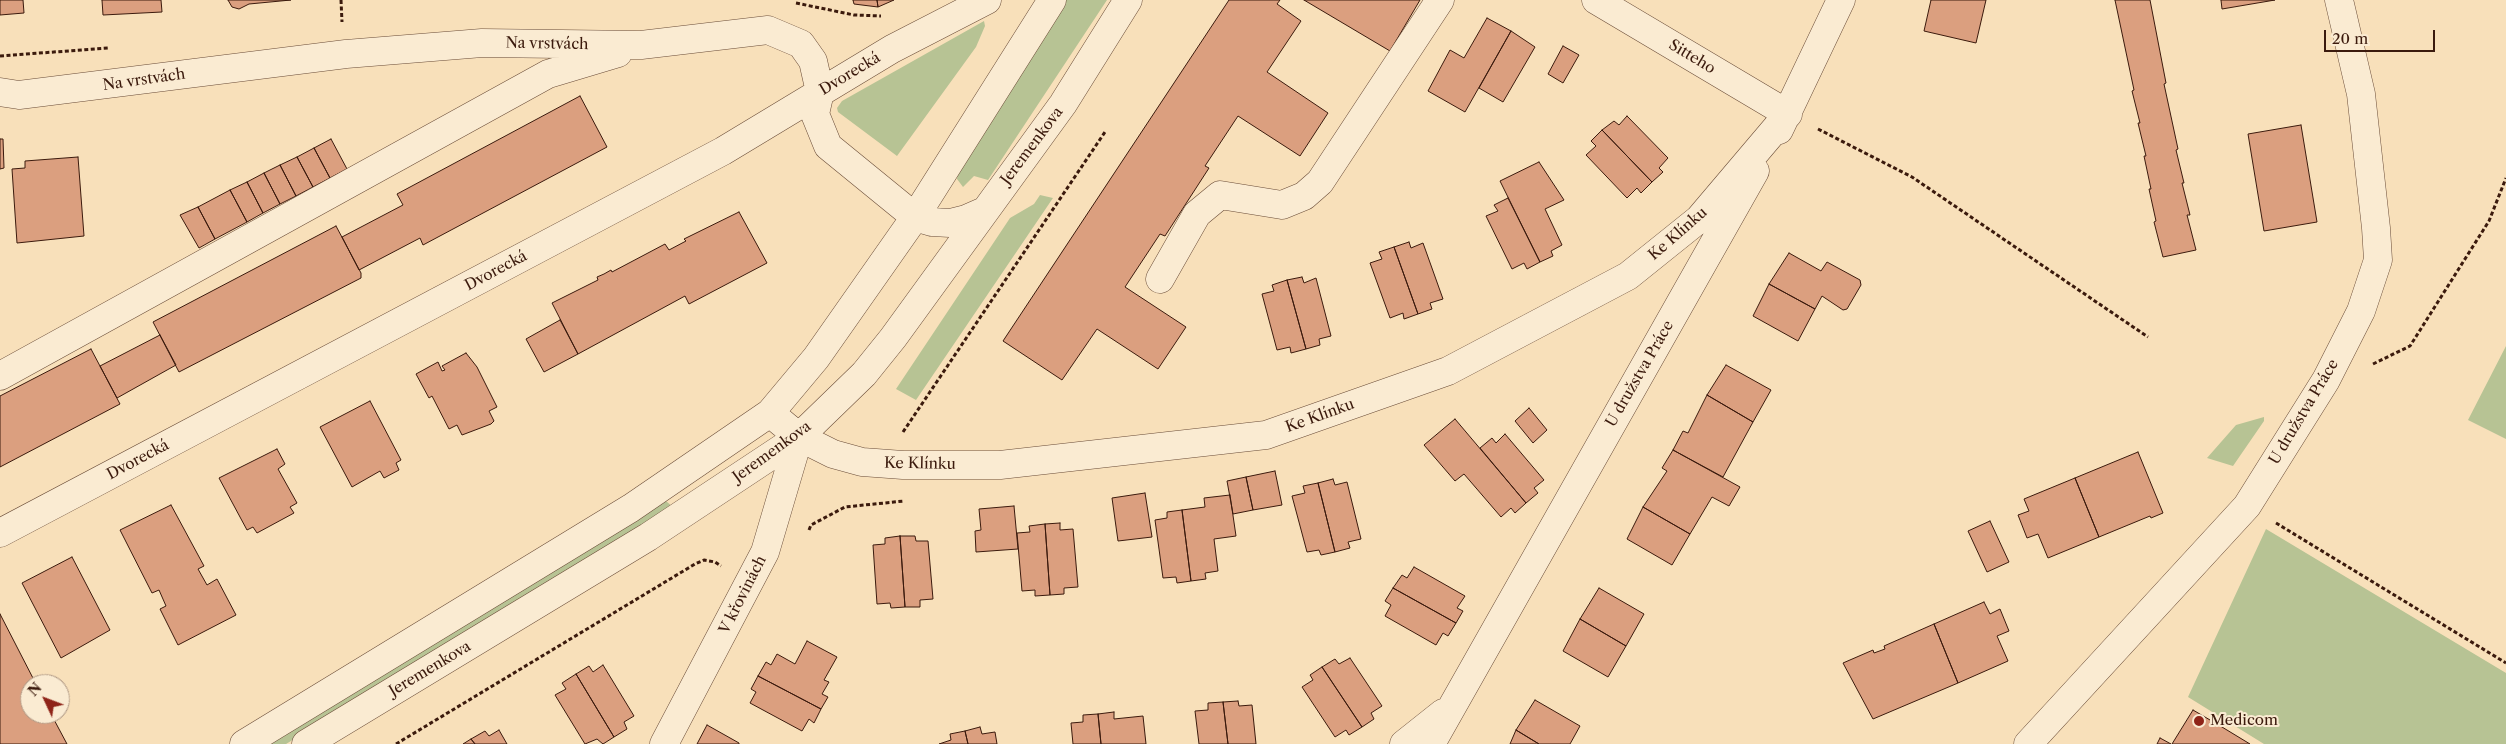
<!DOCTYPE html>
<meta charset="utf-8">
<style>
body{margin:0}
#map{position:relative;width:2506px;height:744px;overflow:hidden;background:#f8e0ba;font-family:"Libre Caslon Text",serif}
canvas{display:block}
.north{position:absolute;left:20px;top:674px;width:50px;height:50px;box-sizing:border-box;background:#faebd2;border:1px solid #ae9783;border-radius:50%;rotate:313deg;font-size:14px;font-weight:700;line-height:20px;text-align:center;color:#3b1a0d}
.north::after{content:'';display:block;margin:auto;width:18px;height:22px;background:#8f2418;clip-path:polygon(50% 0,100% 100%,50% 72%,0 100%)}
.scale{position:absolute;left:2324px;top:30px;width:111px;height:22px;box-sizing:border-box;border:2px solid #3b1a0d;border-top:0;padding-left:6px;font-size:15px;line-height:18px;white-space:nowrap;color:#3b1a0d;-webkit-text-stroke:4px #faebd2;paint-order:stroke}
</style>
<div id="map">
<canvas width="2506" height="744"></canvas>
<div class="north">N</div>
<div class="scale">20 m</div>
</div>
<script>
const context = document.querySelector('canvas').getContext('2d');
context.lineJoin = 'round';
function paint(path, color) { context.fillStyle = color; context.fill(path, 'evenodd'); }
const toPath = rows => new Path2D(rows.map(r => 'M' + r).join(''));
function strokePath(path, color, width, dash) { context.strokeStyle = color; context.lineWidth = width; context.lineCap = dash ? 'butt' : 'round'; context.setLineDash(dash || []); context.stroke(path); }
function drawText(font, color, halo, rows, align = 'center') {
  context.font = font + ' "Libre Caslon Text",serif'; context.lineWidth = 4; context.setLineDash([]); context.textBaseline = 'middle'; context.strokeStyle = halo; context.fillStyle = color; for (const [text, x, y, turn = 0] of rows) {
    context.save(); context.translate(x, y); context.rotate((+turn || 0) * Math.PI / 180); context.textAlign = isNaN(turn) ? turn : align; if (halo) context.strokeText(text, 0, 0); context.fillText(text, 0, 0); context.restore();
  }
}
paint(toPath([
 [1066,0,1107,0,988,180,974,176,963,187,957,179,958,170],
 [984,21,985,26,976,47,897,156,838,112,837,108,842,101],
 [1040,195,1053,198,916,400,896,389,1010,218,1034,204],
 [2506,346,2506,439,2468,420],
 [2264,417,2264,421,2233,466,2207,458,2236,425],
 [666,501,674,508,286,744,267,744],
 [2266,529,2506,673,2506,744,2264,744,2188,697]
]), '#b7c394');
const building = toPath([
 [0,0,23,0,24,13,0,15,0,0],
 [102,0,161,0,162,12,103,15,102,0],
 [228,0,291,0,249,4,239,9,232,7,228,0],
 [853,0,877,0,878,7,854,4,853,0],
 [877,0,894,0,878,7,877,0],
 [1229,0,1280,0,1277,4,1301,21,1267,72,1328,113,1300,156,1238,116,1205,166,1209,168,1165,236,1160,234,1125,287,1186,327,1158,369,1097,329,1062,380,1003,341,1229,0],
 [1304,0,1420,0,1390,51,1304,0],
 [1931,0,1986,0,1976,43,1924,31,1931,0],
 [2115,0,2150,0,2166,83,2164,84,2178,149,2176,150,2184,183,2182,183,2190,215,2187,215,2196,250,2163,257,2154,222,2156,221,2149,189,2151,189,2144,156,2146,156,2138,123,2140,123,2132,91,2134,90,2115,0],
 [2221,0,2275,0,2222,9,2221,0],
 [1487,18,1511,31,1465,112,1428,91,1450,50,1464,58,1487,18],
 [1511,31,1535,47,1503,102,1479,88,1511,31],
 [1563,46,1579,55,1563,83,1548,74,1563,46],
 [580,96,607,147,423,245,420,238,359,270,342,237,403,205,397,194,580,96],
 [1627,116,1668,158,1659,168,1663,172,1652,182,1602,130,1614,121,1619,125,1627,116],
 [2301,125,2317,222,2264,231,2248,134,2301,125],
 [1602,130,1652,182,1641,193,1637,188,1627,198,1586,155,1596,146,1591,141,1602,130],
 [0,139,3,139,4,168,0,169,0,139],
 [331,139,347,169,330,178,314,148,331,139],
 [314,148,330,178,313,187,297,157,314,148],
 [78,157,84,236,17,243,12,169,25,168,25,161,78,157],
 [297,157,313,187,296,196,280,165,297,157],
 [1539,162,1564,200,1545,209,1562,245,1551,251,1553,256,1540,262,1500,181,1539,162],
 [280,165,296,196,280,204,264,173,280,165],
 [264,173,280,204,263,213,247,182,264,173],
 [247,182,263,213,247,222,230,190,247,182],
 [230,190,247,222,215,239,198,207,230,190],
 [1508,198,1540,262,1527,269,1524,263,1512,269,1486,216,1498,211,1494,205,1508,198],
 [198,207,215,239,199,248,180,215,198,207],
 [739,212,767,263,689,304,685,296,578,354,552,303,598,280,597,277,604,274,611,270,612,272,665,244,669,250,686,241,684,239,739,212],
 [336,226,361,273,361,278,179,372,153,322,336,226],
 [1409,242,1411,248,1423,243,1443,299,1430,303,1432,309,1418,314,1394,247,1409,242],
 [1394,247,1418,314,1404,319,1403,313,1390,318,1370,263,1382,259,1379,252,1394,247],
 [1789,253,1821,271,1827,262,1860,280,1861,285,1847,309,1843,310,1822,296,1815,309,1769,284,1789,253],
 [1302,277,1304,283,1316,278,1331,336,1319,339,1320,345,1306,349,1287,280,1302,277],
 [1287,280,1306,349,1291,353,1290,347,1277,350,1262,294,1274,291,1272,285,1287,280],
 [1769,284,1815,309,1798,341,1753,316,1769,284],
 [560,320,578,354,544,372,526,339,560,320],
 [160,335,176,365,117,398,100,366,160,335],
 [91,349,120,404,0,467,0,396,91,349],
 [466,353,477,367,497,407,489,411,494,421,491,424,462,435,457,425,449,429,432,396,429,398,416,374,438,362,442,371,445,370,442,366,466,353],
 [1726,365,1771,390,1753,422,1707,395,1726,365],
 [1707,395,1753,422,1723,477,1673,450,1683,431,1688,433,1707,395],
 [370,401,401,460,396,463,399,470,384,478,380,471,352,487,320,427,370,401],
 [1529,408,1547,430,1533,443,1515,421,1529,408],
 [1455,419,1526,503,1515,513,1511,508,1501,517,1464,474,1455,481,1424,445,1455,419],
 [1505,434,1544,480,1534,488,1538,493,1526,503,1480,448,1492,438,1496,443,1505,434],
 [277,449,285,464,278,469,297,503,290,507,294,513,257,533,253,527,247,530,219,478,277,449],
 [1673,450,1740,487,1729,506,1712,497,1690,534,1643,507,1667,471,1662,468,1673,450],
 [2138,452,2163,513,2151,518,2150,516,2099,537,2075,478,2138,452],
 [1275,471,1282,505,1253,510,1246,477,1275,471],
 [1246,477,1253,510,1233,514,1227,481,1246,477],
 [2075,478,2099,537,2048,558,2038,534,2027,538,2018,515,2029,511,2024,499,2075,478],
 [1333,479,1335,485,1347,482,1361,539,1348,542,1350,548,1335,552,1318,483,1333,479],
 [1318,483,1335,552,1321,555,1319,550,1307,552,1292,496,1305,493,1303,486,1318,483],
 [1145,493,1152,537,1118,541,1112,498,1145,493],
 [1230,495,1236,536,1214,539,1218,571,1205,573,1206,579,1191,581,1182,510,1205,507,1204,498,1230,495],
 [171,505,204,566,198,569,207,585,217,579,236,615,178,645,160,609,166,606,159,590,152,593,120,530,171,505],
 [1014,506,1018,549,976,552,975,531,981,530,979,509,1014,506],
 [1643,507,1690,534,1672,565,1627,539,1643,507],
 [1182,510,1191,581,1177,583,1176,577,1163,578,1155,520,1167,518,1167,512,1182,510],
 [1990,521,2009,562,1987,572,1968,531,1990,521],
 [1060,523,1060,530,1073,529,1078,587,1064,588,1064,594,1050,595,1045,524,1060,523],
 [1045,524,1050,595,1035,596,1035,590,1022,591,1017,533,1030,532,1029,526,1045,524],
 [900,536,905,607,891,608,890,603,877,604,873,545,885,544,885,538,900,536],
 [900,536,915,536,916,541,928,541,933,599,920,600,920,607,905,607,900,536],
 [72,557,110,630,61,658,22,583,72,557],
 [1414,567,1465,596,1457,608,1463,611,1456,623,1393,588,1402,575,1407,578,1414,567],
 [1393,588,1456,623,1448,636,1443,633,1436,645,1385,616,1391,605,1385,601,1393,588],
 [1599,588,1644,614,1626,646,1580,619,1599,588],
 [1984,602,1990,614,2000,609,2009,631,1997,636,2008,661,1958,683,1934,624,1984,602],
 [0,614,36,684,30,684,30,714,51,714,67,744,0,744,0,614],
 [1580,619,1626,646,1608,677,1563,651,1580,619],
 [1934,624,1958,683,1873,719,1843,663,1873,650,1874,653,1885,649,1884,646,1934,624],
 [807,641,837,657,824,680,829,682,822,694,828,697,821,709,758,676,766,662,771,665,777,654,795,664,807,641],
 [1350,658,1382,706,1371,713,1374,719,1362,727,1322,667,1335,659,1339,664,1350,658],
 [603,665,634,716,624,722,627,729,614,737,576,674,589,666,593,672,603,665],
 [1322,667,1362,727,1349,735,1346,730,1335,737,1302,687,1313,680,1310,675,1322,667],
 [576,674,614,737,603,744,597,739,585,744,555,695,566,689,562,683,576,674],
 [758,676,821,709,814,723,809,719,802,731,750,703,756,692,751,689,758,676],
 [1535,700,1580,726,1570,744,1539,744,1516,730,1535,700],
 [1238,701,1239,706,1252,705,1256,744,1228,744,1223,702,1238,701],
 [1223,702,1228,744,1199,744,1195,711,1208,710,1208,703,1223,702],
 [2193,710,2222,727,2250,744,2172,744,2193,710],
 [1114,712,1114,719,1143,716,1146,744,1101,744,1098,714,1114,712],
 [1098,714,1101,744,1073,744,1071,723,1083,722,1083,715,1098,714],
 [707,725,739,743,739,744,697,744,707,725],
 [980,727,982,734,995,732,997,744,968,744,965,731,980,727],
 [499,730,507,744,475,744,471,739,485,731,489,736,499,730],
 [1516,730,1539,744,1510,744,1516,730],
 [965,731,968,744,939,744,951,740,950,734,965,731],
 [2160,738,2171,744,2157,744,2160,738],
 [471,739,475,744,463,744,471,739]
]);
paint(building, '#db9f7f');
strokePath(building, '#3b1a0d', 1);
const minor = toPath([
 [1596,0,1788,114],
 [0,92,19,95,346,54,482,43,641,45,768,30,801,44,813,61,820,92,815,114,828,146,915,217,932,222,950,223,966,219,982,212],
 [1779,130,1841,0],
 [1160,279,1197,214,1220,195,1282,205,1304,196,1320,182,1440,0],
 [0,376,548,74,618,53],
 [770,413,799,437,833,454,862,462,903,465,1000,465,1266,435,1448,371,1628,276,1699,219,1788,114],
 [0,533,723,151,892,49,987,0],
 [244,744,631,508,770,413,816,358,915,217,1052,0],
 [306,744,648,537,799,437,864,374,893,338,1063,104,1128,0],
 [664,744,765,552,799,437],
 [1404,744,1443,713],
 [1431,744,1755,171],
 [2028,744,2247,506,2326,380,2361,311,2378,260,2376,228,2361,94,2339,0]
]);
strokePath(minor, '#6a4c38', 29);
strokePath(toPath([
 [341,0,342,22],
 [796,3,854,15,881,16],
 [0,56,108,48],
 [1818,129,1912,177,2148,337],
 [2373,364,2410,346,2489,221,2506,178],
 [903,432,1105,132],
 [2276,523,2506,663],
 [809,530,811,525,845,507,904,501],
 [396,744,695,564,704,560,715,562,721,566]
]), '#3b1a0d', 3, [4, 2.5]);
strokePath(minor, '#faebd2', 28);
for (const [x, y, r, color] of [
 [2199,721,6,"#8f2418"]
]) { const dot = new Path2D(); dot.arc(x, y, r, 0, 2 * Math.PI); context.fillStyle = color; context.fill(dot); strokePath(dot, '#faebd2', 2); }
drawText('15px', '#3b1a0d', '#faebd2', [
 ["Na vrstvách",547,44,1],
 ["Sitteho",1692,57,31],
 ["Dvorecká",850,74,-31],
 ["Na vrstvách",144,80,-8],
 ["Jeremenkova",1032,146,-53],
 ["Ke Klínku",1678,234,-41],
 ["Dvorecká",496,271,-28],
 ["U družstva Práce",1640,374,-60],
 ["U družstva Práce",2304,412,-59],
 ["Ke Klínku",1320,416,-20],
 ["Jeremenkova",772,452,-36],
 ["Dvorecká",138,460,-28],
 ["Ke Klínku",920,464,1],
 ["V křovinách",743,595,-63],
 ["Jeremenkova",430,669,-31]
]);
drawText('15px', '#3b1a0d', '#faebd2', [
 ["Medicom",2210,721]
], 'left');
</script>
